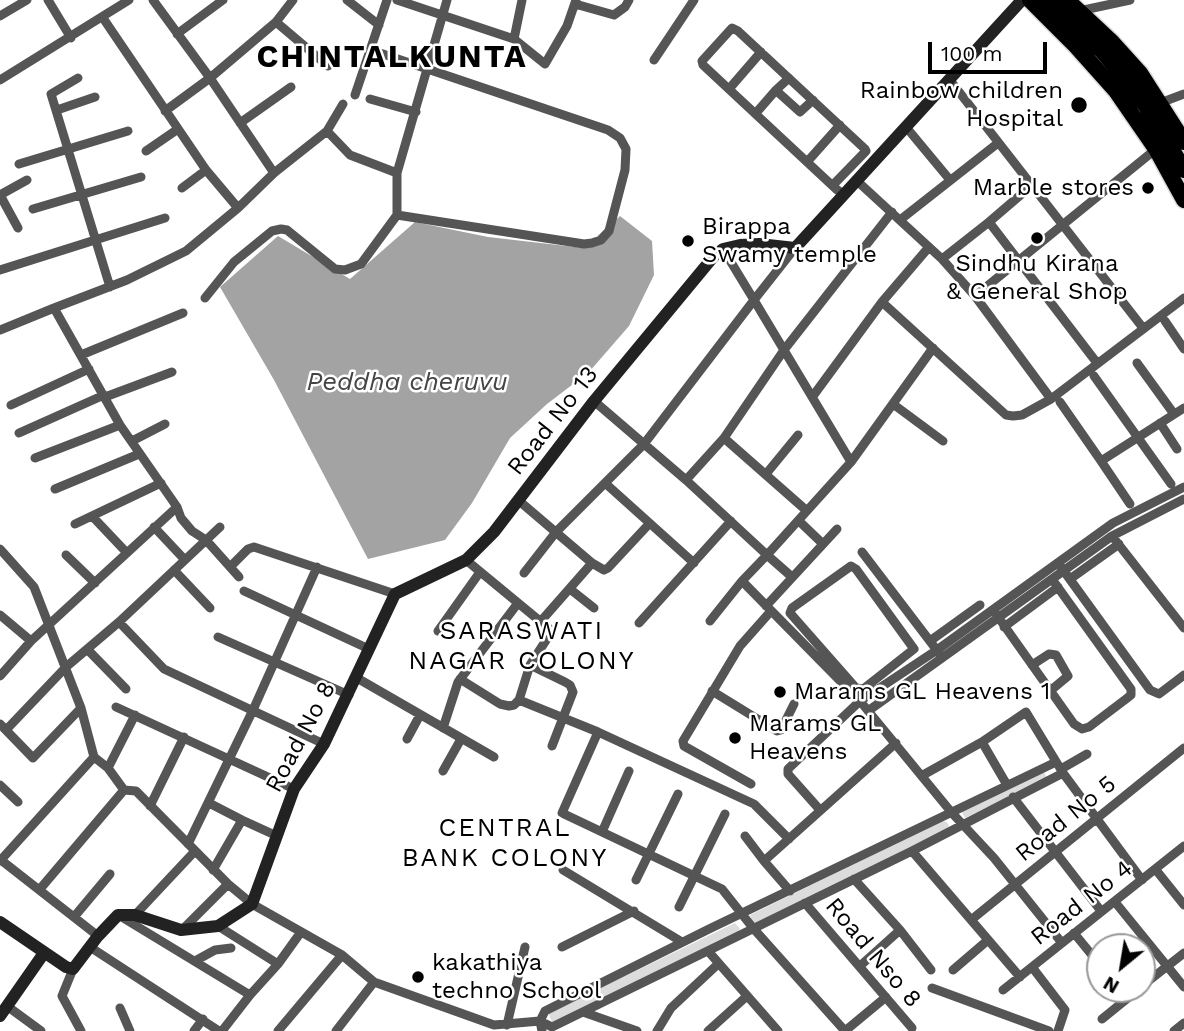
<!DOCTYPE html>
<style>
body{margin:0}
#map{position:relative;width:1184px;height:1031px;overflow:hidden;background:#fff;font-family:"Work Sans",sans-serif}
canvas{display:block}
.north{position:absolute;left:1086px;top:933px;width:70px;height:70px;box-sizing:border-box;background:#fff;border:2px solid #999;border-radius:50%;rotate:210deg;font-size:19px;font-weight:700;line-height:28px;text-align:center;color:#000}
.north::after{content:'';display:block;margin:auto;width:24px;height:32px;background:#000;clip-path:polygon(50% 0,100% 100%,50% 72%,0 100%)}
.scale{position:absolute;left:928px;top:42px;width:119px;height:32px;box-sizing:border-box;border:4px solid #000;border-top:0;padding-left:9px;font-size:21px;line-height:24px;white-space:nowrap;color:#000;-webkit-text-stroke:5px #fff;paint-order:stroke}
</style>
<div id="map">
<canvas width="1184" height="1031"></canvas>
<div class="north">N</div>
<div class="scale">100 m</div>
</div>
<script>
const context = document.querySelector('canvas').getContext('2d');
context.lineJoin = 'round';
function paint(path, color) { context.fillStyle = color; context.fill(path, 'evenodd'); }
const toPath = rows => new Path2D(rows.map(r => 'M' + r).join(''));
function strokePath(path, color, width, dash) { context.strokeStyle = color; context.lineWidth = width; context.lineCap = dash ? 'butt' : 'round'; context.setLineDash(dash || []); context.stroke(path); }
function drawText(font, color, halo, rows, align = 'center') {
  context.font = font + ' "Work Sans",sans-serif'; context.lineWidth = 5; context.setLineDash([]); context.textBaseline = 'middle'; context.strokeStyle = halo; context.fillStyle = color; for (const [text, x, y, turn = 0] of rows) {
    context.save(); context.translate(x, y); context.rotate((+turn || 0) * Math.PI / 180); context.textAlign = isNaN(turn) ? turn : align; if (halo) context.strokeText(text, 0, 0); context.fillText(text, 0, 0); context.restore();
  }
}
paint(toPath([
 [1044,772,1047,778,965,818,962,812],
 [942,821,947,822,949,826,946,830,754,924,750,915],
 [735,923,740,929,738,932,553,1023,550,1018,549,1013]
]), '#dcdcdc');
paint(toPath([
 [620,216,652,241,654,275,629,326,589,372,547,404,510,438,472,503,445,540,368,559,274,380,220,287,278,236,350,279,415,222,488,237,584,248]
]), '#a3a3a3');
const highway = toPath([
 [1030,0,1074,44,1116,91,1156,149,1184,200],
 [1049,0,1102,51,1122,74,1146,106,1184,170],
 [1067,0,1112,42,1140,73,1184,142]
]);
strokePath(highway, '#dbdbdb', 19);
strokePath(toPath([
 [48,0,71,38],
 [153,0,210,78,274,173],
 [347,0,379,25],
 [397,0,514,39,522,0],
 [575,4,614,15,625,7,629,0],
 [1079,11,1130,0],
 [0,16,27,0],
 [103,18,206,170,238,208],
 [276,22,328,66],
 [177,34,223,0],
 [514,39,545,64,567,26,576,0],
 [380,53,608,130,620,138,626,149,625,170,609,231,601,240,592,243,584,244,397,215],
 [654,60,694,0],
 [78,78,51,94,110,287],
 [789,78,776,90,780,94,800,112,813,100],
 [949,79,1143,328],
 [0,80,129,0],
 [729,89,761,52],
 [355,95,387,0],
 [370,99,416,112],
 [1160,103,1184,94],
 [57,110,95,97],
 [165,111,210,78,276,22,293,0],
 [756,113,776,90],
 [240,123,291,87],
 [906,127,950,180],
 [327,131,350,155,397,173],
 [146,151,178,129],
 [807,162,840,125],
 [19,164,128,131],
 [856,180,942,259,975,296,1051,399],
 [833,185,866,151,865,149,738,31,732,28,702,61,703,65,836,189,843,194],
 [1031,186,989,222,1097,363],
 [182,188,206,170],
 [0,195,18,228],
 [0,195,27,180],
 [33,209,141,177],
 [900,220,998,143],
 [942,259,989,222],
 [0,270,165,218],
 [975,296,1156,149],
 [205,298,234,262,272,231,281,229,287,230,335,269,345,270,361,264,397,215,397,173,447,0],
 [882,302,1006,415,1013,416,1022,415,1051,399,1184,298],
 [54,308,127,280,186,251,238,208,274,173,327,131,343,104],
 [1165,321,1184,349],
 [0,330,54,308,120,425,177,507,181,518,192,531,206,540,239,577],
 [81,355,183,313],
 [1137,363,1174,414],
 [1094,376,1171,484],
 [813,396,882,302,929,247],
 [105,397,172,372],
 [594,401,686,480,767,555,851,462,754,300,795,248],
 [1060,402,1101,461,1184,408],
 [893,404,943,441],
 [11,405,89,369],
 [1160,423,1177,449],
 [19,433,104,395],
 [724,438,807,511],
 [132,441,165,424],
 [35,458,120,425],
 [1101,461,1130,504],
 [851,462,933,348],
 [766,474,798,435],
 [686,480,724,438,784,350,892,212],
 [605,483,694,563],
 [55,489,139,454],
 [518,500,592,563],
 [92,516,127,553],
 [799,521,823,544],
 [75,524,161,483],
 [154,527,185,560],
 [1112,536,1184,628],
 [0,549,34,587,81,708,94,757,108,768,124,790,136,791,228,884,252,904,342,955,374,982,494,1025,540,1021,552,1027,912,851,1063,773],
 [862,552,939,653],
 [66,555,95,583],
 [230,567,248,549,254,547,395,594],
 [1061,567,1150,690,1159,694,1184,675],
 [174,570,210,608],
 [524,573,556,532,644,444,754,300,723,249],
 [792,577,767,555,742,581,860,701,952,813,994,858,1062,943],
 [1070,579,1119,544],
 [570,589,594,608],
 [244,591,369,649],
 [766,606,837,529],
 [996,614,1074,724,1082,729,1089,727,1126,699,1131,695,1131,689,1052,579],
 [0,615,31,641],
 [541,621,592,563,604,570,608,568,649,524],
 [710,621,742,581],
 [119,622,164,669,324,744],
 [639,623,731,521],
 [1004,627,1058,587],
 [438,631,480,572],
 [218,637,349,695],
 [930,641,980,605],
 [87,649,126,689],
 [530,665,565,682,570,685,573,692,552,746],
 [1032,665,1049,654,1056,655,1068,676,1050,691],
 [0,676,31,641,177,507],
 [357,678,494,757],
 [460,679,500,704,509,706,514,705,519,700,530,665,552,631,466,560],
 [867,686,914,649,856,569,851,566,792,608,790,613,856,688,864,689,867,686,874,695],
 [712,691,777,731,781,730,794,704],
 [519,700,598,732,754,804,789,839],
 [116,707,294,789],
 [868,711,1112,536,1184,499],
 [0,724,33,758,81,708],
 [443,728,458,682,518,603],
 [6,730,66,667,119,622,220,527],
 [598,732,562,813,722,889,753,928,845,1031],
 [407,739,420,715],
 [982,742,1026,712,1063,773,1142,880],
 [108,768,135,715],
 [1061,769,1087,754],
 [443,771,461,739],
 [923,775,982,742,1007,785],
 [751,784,684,746,683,741,740,646,771,611],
 [0,785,18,802],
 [1013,797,1101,911],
 [209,803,242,820,213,870],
 [150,806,184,737],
 [820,810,788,774,788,769,860,701,937,650,1113,523,1184,487],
 [242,820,277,836],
 [602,832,629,771],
 [745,836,764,861],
 [188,844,253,710,317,567],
 [912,851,1020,977],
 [1,860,98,936],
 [0,861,94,757],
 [563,870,682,942],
 [1156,870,1184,905],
 [854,879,900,930,931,970],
 [636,880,678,794],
 [40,889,124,790],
 [790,891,764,861,896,743],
 [1115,902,1184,987],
 [805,903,912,1028],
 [679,907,725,814],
 [135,915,195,851],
 [120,916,250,995],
 [74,917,110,874],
 [971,920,1184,748],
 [218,926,278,964],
 [182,930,228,884],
 [1074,933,1100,965],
 [90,947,219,1031],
 [562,947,634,911],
 [708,951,778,1031],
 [195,961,215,950,231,948],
 [860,966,900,930],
 [1032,967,1065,1010,1058,1031],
 [73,969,62,996,81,1031],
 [953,970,988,940],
 [1142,986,1184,953],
 [932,988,1049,1031],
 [1120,989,1127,998],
 [1003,990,1184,846],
 [7,1006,41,1031],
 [120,1008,130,1031],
 [583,1012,637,1031],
 [1102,1019,1139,989],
 [507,1025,525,947],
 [194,1031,203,1019],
 [222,1031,250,995,278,964,301,932],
 [278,1031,342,955],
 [336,1031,374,982],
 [542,1031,540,1021,545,1011,709,929,1056,762],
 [657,1031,671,1008,718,964],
 [708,1031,747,996],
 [845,1031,886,997],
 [1174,1031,1184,1023]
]), '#555', 9);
strokePath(toPath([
 [0,922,66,967,73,969,98,936,118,915,135,915,181,930,218,926,252,904,294,789,324,744,395,594,466,560,494,532,594,401,714,256,723,249,740,245,759,244,795,248,1022,0],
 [0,1016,44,953]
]), '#222', 12);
strokePath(highway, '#000', 16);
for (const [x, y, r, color] of [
 [1079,105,9,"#000"],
 [1148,188,7,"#000"],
 [1037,238,7,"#000"],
 [688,241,7,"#000"],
 [780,692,7,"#000"],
 [735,738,7,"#000"],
 [418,977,7,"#000"]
]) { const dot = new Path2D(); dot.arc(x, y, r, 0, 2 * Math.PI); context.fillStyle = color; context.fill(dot); strokePath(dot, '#fff', 2.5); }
drawText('24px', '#000', '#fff', [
 ["Rainbow children",1063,91,"right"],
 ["Hospital",1063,119,"right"],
 ["Marble stores",1134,188,"right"],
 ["Birappa",702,227],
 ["Swamy temple",702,255],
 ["Sindhu Kirana",1037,264,"center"],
 ["& General Shop",1037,292,"center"],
 ["Marams GL Heavens 1",794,692],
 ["Marams GL",749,724],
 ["Heavens",749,752],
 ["kakathiya",432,963],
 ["techno School",432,991]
], 'left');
drawText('24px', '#000', '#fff', [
 ["Road No 13",553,421,-52],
 ["Road No 8",301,737,-62],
 ["Road No 5",1066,819,-39],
 ["Road No 4",1082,903,-38],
 ["Road Nso 8",873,953,50]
]);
drawText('italic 26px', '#444', '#fff', [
 ["Peddha cheruvu",407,382]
]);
context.letterSpacing = '2px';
drawText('26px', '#000', '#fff', [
 ["SARASWATI",522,631],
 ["NAGAR COLONY",522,661],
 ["CENTRAL",505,828],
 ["BANK COLONY",505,858]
]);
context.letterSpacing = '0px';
context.letterSpacing = '2px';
drawText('bold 32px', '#000', '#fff', [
 ["CHINTALKUNTA",392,58]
]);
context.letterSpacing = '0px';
</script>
